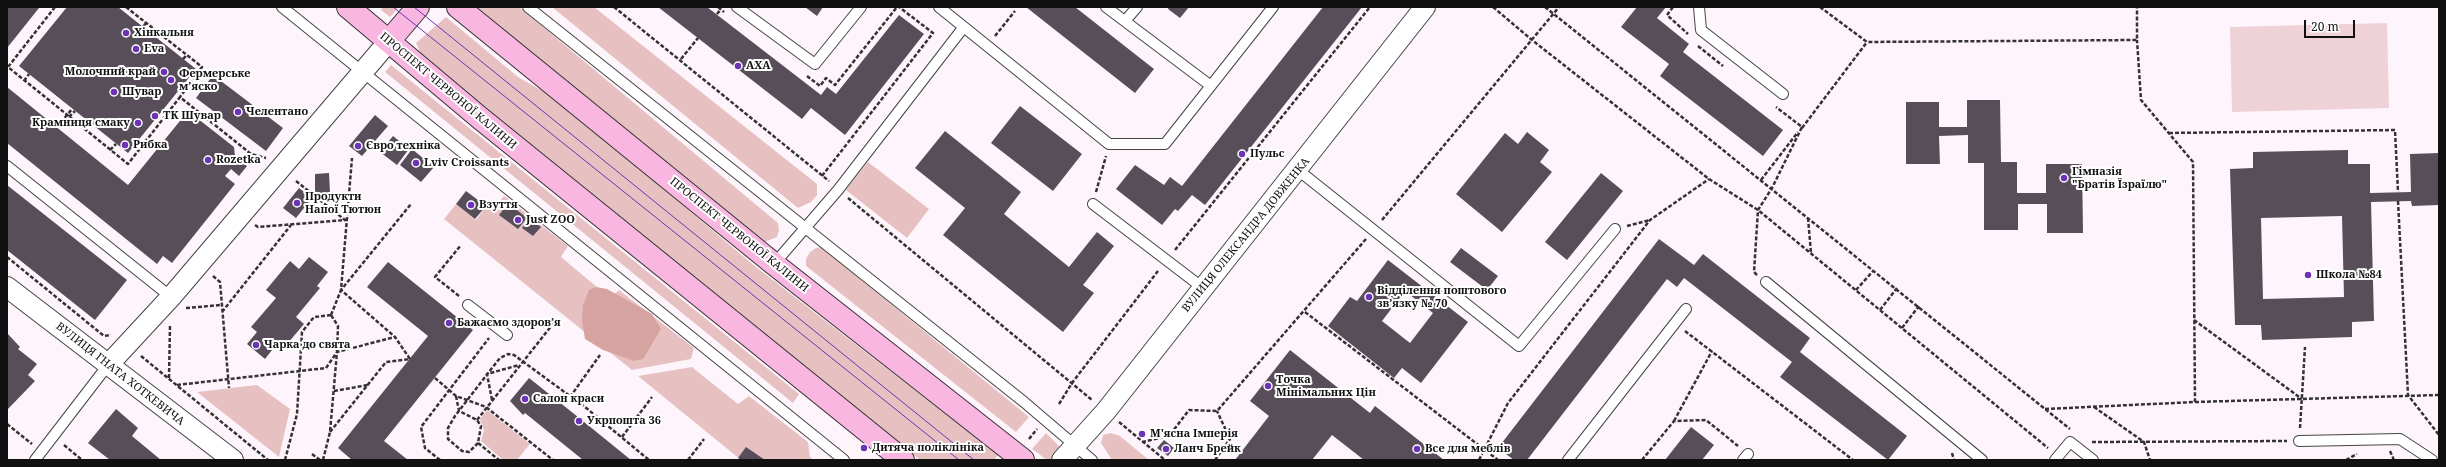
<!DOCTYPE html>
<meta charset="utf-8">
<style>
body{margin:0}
#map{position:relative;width:2446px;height:467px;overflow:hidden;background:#fef5fc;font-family:"Noto Serif",serif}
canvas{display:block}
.frame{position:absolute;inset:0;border:8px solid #111;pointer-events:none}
.scale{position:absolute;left:2304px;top:20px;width:51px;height:18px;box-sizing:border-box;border:2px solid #111;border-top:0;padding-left:5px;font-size:12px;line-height:14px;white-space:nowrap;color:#111;-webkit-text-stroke:3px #fff;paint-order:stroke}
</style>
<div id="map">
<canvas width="2446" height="467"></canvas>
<div class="frame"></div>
<div class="scale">20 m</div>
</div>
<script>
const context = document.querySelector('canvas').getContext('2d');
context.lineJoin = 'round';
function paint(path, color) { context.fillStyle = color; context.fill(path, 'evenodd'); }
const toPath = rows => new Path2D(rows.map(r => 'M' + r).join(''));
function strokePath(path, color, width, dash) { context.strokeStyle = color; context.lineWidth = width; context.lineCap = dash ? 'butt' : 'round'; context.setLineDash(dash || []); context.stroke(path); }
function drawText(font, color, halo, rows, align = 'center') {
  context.font = font + ' "Noto Serif",serif'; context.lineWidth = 4; context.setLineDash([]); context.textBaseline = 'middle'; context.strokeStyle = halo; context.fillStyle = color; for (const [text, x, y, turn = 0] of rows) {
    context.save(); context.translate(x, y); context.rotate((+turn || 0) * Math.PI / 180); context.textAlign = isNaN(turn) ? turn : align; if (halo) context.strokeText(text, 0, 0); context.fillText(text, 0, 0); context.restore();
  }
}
paint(toPath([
 [383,7,399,7,390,17,381,10],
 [477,7,519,7,778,223,779,230,777,237,762,243],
 [552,7,594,7,817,184,817,195,811,202,798,208],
 [446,17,518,77,557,99,751,263,998,455,994,460,920,460,422,56,416,43],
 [391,65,799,394,793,403,385,72],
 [868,162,929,209,907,238,846,190],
 [504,196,568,246,561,257,610,298,619,290,694,348,691,359,632,370,444,219,456,204,476,220,486,206,496,205],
 [821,247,1029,417,1016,432,806,266,806,259,810,252,816,248],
 [692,367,738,404,749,396,808,442,810,457,814,460,741,460,638,376],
 [257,385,290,409,279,457,197,392],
 [487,410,530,444,517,460,503,460,481,441,484,430,480,419],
 [1046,433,1061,448,1056,460,1047,460,1032,449],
 [1111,433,1120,436,1149,460,1112,460,1101,443,1103,435]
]), '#e7c1c2');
paint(toPath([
 [596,287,607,289,652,314,661,329,643,359,634,361,603,350,585,339,582,321,583,305,589,290]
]), '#d6a3a1');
paint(toPath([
 [2387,23,2389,108,2232,112,2230,27]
]), '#efd2d7');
paint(toPath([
 [7,7,39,8,7,48],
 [67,7,118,7,196,69,128,153,19,66],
 [658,7,707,7,821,95,827,87,836,94,899,15,924,34,845,135,811,108,802,119],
 [805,7,823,7,817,16],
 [1026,7,1075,7,1154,69,1135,93],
 [1169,7,1189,7,1180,18,1168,9],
 [1323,7,1362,7,1205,205,1192,195,1178,211,1175,209,1162,225,1116,189,1135,165,1164,185,1170,177,1182,186],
 [1637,7,1666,7,1657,18,1689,44,1683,52,1783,130,1763,156,1660,76,1669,64,1621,27],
 [213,75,283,128,266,151,196,98],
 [7,87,128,185,188,111,234,147,235,156,247,166,239,176,231,169,225,176,235,184,172,263,163,256,157,264,7,143],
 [1967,100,2000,100,2001,162,2017,162,2017,193,2046,193,2046,164,2082,164,2083,233,2047,233,2047,204,2018,204,2018,230,1984,230,1984,163,1968,163,1968,135,1939,136,1940,164,1906,164,1906,102,1939,102,1939,127,1967,127],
 [1020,106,1082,154,1053,191,991,143],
 [375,115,388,126,362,156,349,146],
 [945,131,1021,192,1004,214,1069,267,1097,232,1114,246,1083,285,1094,293,1063,332,943,235,965,208,915,168],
 [1527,132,1549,150,1540,162,1552,172,1502,232,1456,194,1505,133,1518,144],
 [393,136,409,149,397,165,380,152],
 [412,149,434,167,421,182,400,165],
 [2348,150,2348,164,2370,164,2370,193,2411,192,2410,154,2439,153,2439,205,2412,206,2411,201,2371,202,2374,321,2352,322,2352,337,2262,340,2261,325,2235,325,2230,169,2253,168,2253,152],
 [2342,216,2344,297,2263,299,2261,218],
 [329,173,330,193,315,193,315,174],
 [1601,173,1623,191,1567,260,1545,242],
 [7,185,127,280,95,320,7,250],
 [299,188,312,198,296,218,283,208],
 [466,191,486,206,475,219,456,204],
 [508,203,527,218,518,229,499,215],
 [529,218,541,227,533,236,522,228],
 [1659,239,1694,265,1703,254,1810,338,1800,352,1907,436,1888,460,1780,377,1792,362,1684,278,1677,287,1667,279,1527,460,1514,460,1498,448],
 [1461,248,1498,276,1487,290,1450,262],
 [309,257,328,272,317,286,320,288,296,317,304,324,282,350,276,345,265,359,247,344,257,332,251,327,276,298,266,290,290,261,299,269],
 [1388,260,1468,322,1421,383,1402,368,1394,378,1328,326,1350,297,1357,301],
 [1405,291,1433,313,1410,343,1382,321],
 [388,262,473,330,384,441,408,460,352,460,338,448,428,336,367,287],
 [7,333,20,347,18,349,37,364,28,375,35,381,7,410],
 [1290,350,1370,413,1375,406,1444,460,1364,460,1332,435,1312,460,1235,460,1269,416,1250,401],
 [529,378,578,417,631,460,583,460,525,413,523,415,510,401],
 [116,409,138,428,132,436,161,460,110,460,88,443],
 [1691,427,1714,445,1702,460,1665,460],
 [1164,440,1174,448,1168,456,1157,448],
 [746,447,765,460,741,460,738,458]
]), '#574e59');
const lane = toPath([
 [282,7,844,460],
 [528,7,1024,402,1092,460],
 [737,7,815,64,861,7],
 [939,7,1109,144,1165,144,1273,7],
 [1106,7,1211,86],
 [1699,7,1701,30,1783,94],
 [1125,21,1137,7],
 [7,166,171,297],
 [1298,170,1519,346,1615,229],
 [1093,204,1203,288],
 [774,264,838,190,963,28],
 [1766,282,1982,460],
 [468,305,507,335],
 [2299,441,2400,439,2432,460],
 [35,460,108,365],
 [1568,460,1686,309],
 [1743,460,1748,454],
 [2055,460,2070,442,2093,460]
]);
const street = toPath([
 [7,287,233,460],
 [108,365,171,297,389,41],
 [1062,460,1106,411,1425,7]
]);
const secondary = toPath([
 [348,7,480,118,903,460],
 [458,7,774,264,1023,460],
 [389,41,418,7]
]);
strokePath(lane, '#444', 12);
strokePath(street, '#444', 22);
strokePath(secondary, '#333', 24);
strokePath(toPath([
 [55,7,8,67,128,164,180,97,251,154,266,158],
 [126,7,202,67,180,97],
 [614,7,829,181],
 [718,7,724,12],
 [1493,7,1532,40,1709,179,1758,210,2048,448],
 [1545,7,2070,429],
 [1673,7,1667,15,1688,34],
 [1820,7,1867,42,2137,40,2137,7],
 [717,14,721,9],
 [143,27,146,23],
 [995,36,1015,11],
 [1698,46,1723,66],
 [183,59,187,55],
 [681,59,698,38],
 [807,76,820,86,826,78,835,85,897,7],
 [24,81,29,74],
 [69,117,75,111],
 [1802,128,1867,42],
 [2169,133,2395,130,2398,192],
 [110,150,116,144],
 [822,176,933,33,899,7],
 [1761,180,1798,132],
 [296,181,345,220],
 [1096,192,1106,156],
 [848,198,1092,400],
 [2398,201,2408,395,2439,435],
 [1808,218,1811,253],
 [1382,220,1559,7],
 [255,225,258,227,346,220],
 [1627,226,1650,220],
 [1175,250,1370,7],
 [7,257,104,336,111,335],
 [1757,275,1754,272,1758,210,1772,188,1802,127,1776,107],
 [213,276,220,282,229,388],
 [1856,290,1874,270],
 [459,296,435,277,461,245],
 [186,308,221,305],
 [1880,310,1897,288],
 [222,312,291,225],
 [1305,312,1498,460],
 [331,315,341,290,352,158],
 [2194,320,2302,399],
 [1902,328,1919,306],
 [1685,331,1853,460],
 [141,356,268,460],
 [169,378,170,325],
 [435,378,456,396,486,407,553,460],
 [177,385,326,368,337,352,395,337],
 [334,391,368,385],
 [456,396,459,411,477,420,481,426,478,443,499,460],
 [570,397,600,355],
 [492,400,487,374,519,365],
 [2195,402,2439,395],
 [1059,404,1072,383,1158,271],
 [2094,407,2144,442,2150,460],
 [2045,409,2195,402,2193,162,2141,100,2137,40],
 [477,420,556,320],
 [1674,421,1712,351],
 [1119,422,1165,460],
 [7,424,32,444],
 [2300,428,2305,347],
 [330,432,386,362,410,359,395,337,341,290,411,204],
 [622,437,652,397],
 [1029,439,1037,429],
 [1142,442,1169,436,1189,410,1217,411,1366,239],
 [2092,442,2287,441],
 [478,443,469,452,462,451,448,439,448,428,455,416,492,368,500,358,508,354,514,355,585,407,649,460],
 [64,445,82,460],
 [2390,451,2394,460],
 [1952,453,1954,460],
 [312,454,320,460],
 [285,460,297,414,302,332,314,317,331,315],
 [323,460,330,432,337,352,338,326,331,315],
 [440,460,425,448,421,427,489,338],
 [688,460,704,439],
 [1215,460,1230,439,1217,411],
 [1479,460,1508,403,1650,220,1709,179],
 [1642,460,1674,421,1706,420,1738,446],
 [2346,460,2357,454]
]), '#333', 2.5, [4, 2]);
strokePath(lane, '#fff', 10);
strokePath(street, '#fff', 20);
strokePath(secondary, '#f8b6e0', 22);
strokePath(toPath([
 [393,7,959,460],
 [414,7,974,460]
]), '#6c33b6', 1);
strokePath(toPath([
 [57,127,72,109]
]), '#333', 2.5, [4, 2]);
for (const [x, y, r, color] of [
 [126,33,4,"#6c33b6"],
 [136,49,4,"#6c33b6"],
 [738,66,4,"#6c33b6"],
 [164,72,4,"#6c33b6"],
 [171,80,4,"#6c33b6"],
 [114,92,4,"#6c33b6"],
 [238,112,4,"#6c33b6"],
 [155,116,4,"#6c33b6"],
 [138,123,4,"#6c33b6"],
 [125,145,4,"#6c33b6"],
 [358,146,4,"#6c33b6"],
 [1242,154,4,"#6c33b6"],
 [208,160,4,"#6c33b6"],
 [416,163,4,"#6c33b6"],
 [2064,178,4,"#6c33b6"],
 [297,203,4,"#6c33b6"],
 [471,205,4,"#6c33b6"],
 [518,220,4,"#6c33b6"],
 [2308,275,4,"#6c33b6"],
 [1369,297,4,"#6c33b6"],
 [449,323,4,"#6c33b6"],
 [256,345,4,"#6c33b6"],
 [1268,386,4,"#6c33b6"],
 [525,399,4,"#6c33b6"],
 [579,421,4,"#6c33b6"],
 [1142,434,4,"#6c33b6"],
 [864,448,4,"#6c33b6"],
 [1166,449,4,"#6c33b6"],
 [1417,449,4,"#6c33b6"]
]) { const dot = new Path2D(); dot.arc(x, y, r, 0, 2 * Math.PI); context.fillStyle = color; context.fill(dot); strokePath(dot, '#fff', 1.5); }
drawText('bold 11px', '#111', '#fff', [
 ["Хінкальня",134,33],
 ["Eva",144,49],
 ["AXA",746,66],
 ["Молочний край",156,72,"right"],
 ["Фермерське",179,74],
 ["м'яско",179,87],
 ["Шувар",122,92],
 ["Челентано",246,112],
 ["ТК Шувар",163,116],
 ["Крамниця смаку",130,123,"right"],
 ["Рибка",133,145],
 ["Євро техніка",366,146],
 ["Пульс",1250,154],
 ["Rozetka",216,160],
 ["Lviv Croissants",424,163],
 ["Гімназія",2072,172],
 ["\"Братів Їзраїлю\"",2072,185],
 ["Продукти",305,197],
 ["Напої Тютюн",305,210],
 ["Взуття",479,205],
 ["Just ZOO",526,220],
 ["Школа №84",2316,275],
 ["Відділення поштового",1377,291],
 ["зв’язку № 70",1377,304],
 ["Бажаємо здоровʼя",457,323],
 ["Чарка до свята",264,345],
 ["Точка",1276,380],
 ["Мінімальних Цін",1276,393],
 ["Салон краси",533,399],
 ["Укрпошта 36",587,421],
 ["М'ясна Імперія",1150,434],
 ["Дитяча поліклініка",872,448],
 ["Ланч Брейк",1174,449],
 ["Все для меблів",1425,449]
], 'left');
drawText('11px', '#111', '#fff', [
 ["ПРОСПЕКТ ЧЕРВОНОЇ КАЛИНИ",448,91,40],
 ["ПРОСПЕКТ ЧЕРВОНОЇ КАЛИНИ",739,235,39],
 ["ВУЛИЦЯ ОЛЕКСАНДРА ДОВЖЕНКА",1246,235,-51],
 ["ВУЛИЦЯ ГНАТА ХОТКЕВИЧА",120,374,38]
]);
</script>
